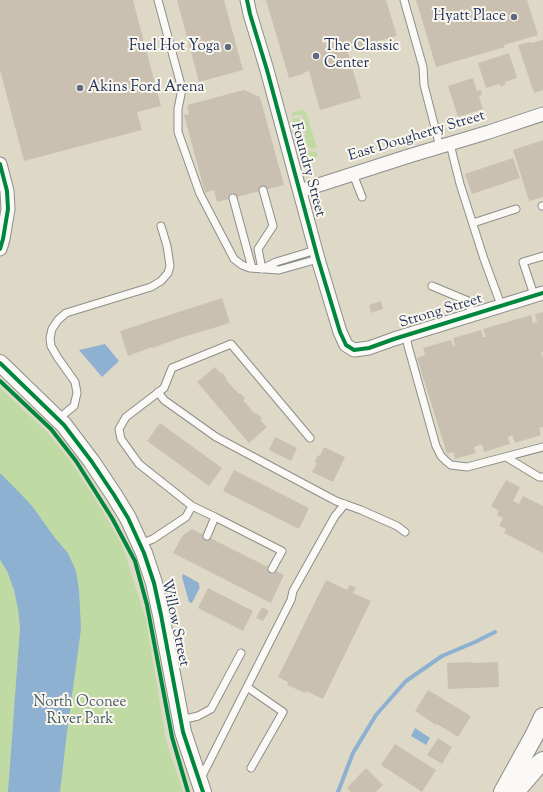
<!DOCTYPE html>
<style>
body{margin:0}
canvas{display:block;background:#ded9c6}
</style>
<canvas width="543" height="792"></canvas>
<script>
const context = document.querySelector('canvas').getContext('2d');
context.lineJoin = 'round';
function paint(path, color) { context.fillStyle = color; context.fill(path, 'evenodd'); }
const toPath = rows => new Path2D(rows.map(r => 'M' + r).join(''));
function strokePath(path, color, width, dash) { context.strokeStyle = color; context.lineWidth = width; context.lineCap = dash ? 'butt' : 'round'; context.setLineDash(dash || []); context.stroke(path); }
function drawText(font, color, halo, rows, align = 'center') {
  context.font = font + ' "Sorts Mill Goudy",serif'; context.lineWidth = 4; context.setLineDash([]); context.textBaseline = 'middle'; context.strokeStyle = halo; context.fillStyle = color; for (const [text, x, y, turn = 0] of rows) {
    context.save(); context.translate(x, y); context.rotate((+turn || 0) * Math.PI / 180); context.textAlign = isNaN(turn) ? turn : align; if (halo) context.strokeText(text, 0, 0); context.fillText(text, 0, 0); context.restore();
  }
}
paint(toPath([
 [301,110,305,111,306,112,317,148,313,149,310,148,306,143,305,137,305,130,303,119,302,116,299,115,292,116,292,113],
 [299,118,301,123,303,143,305,148,309,151,317,152,318,156,317,157,310,159,304,159,292,120,293,119],
 [0,388,48,433,72,463,105,515,123,547,146,620,166,740,183,792,0,792]
]), '#c0daa4');
paint(toPath([
 [105,344,119,361,102,377,79,350],
 [0,473,19,492,32,506,55,538,68,553,76,571,79,590,81,629,67,732,60,792,8,792,20,628,18,609,14,590,7,571,0,560],
 [183,574,199,583,199,586,200,587,192,603,189,602,182,577],
 [415,728,430,738,426,745,411,736]
]), '#8eb0d1');
strokePath(toPath([
 [338,792,353,753,376,715,406,681,442,656,475,642,495,632]
]), '#8eb0d1', 4);
paint(toPath([
 [0,0,133,0,161,106,137,112,142,130,24,161,0,70],
 [177,0,224,0,243,70,199,82],
 [266,0,386,0,397,36,347,50,361,98,320,110,309,71,303,73,303,74,289,78],
 [416,0,527,0,538,35,504,45,505,47,436,67],
 [543,40,543,90,534,93,518,45,530,42,531,43],
 [509,53,517,78,505,82,505,85,500,87,500,84,486,88,478,63],
 [473,78,477,91,481,90,482,95,479,96,483,109,458,117,448,86],
 [244,90,260,97,284,185,217,202,214,190,205,193,184,115,189,114,187,105],
 [543,140,543,197,529,201,513,150],
 [513,158,520,178,472,194,465,174],
 [222,298,230,323,177,339,152,348,152,347,128,356,120,331],
 [381,301,383,309,371,313,369,305],
 [543,312,543,352,541,352,543,358,543,427,539,428,541,435,515,443,512,435,508,437,510,444,484,452,482,444,474,447,476,453,455,459,453,452,447,454,417,358,425,355,423,348,451,340,453,346,455,346,453,338,481,330,483,337,486,337,483,329,531,315,533,323,537,322,535,314],
 [215,367,221,374,222,372,227,379,226,380,239,394,240,393,245,398,243,400,255,414,256,413,262,418,260,420,267,427,249,443,197,382],
 [160,423,222,468,209,486,147,441],
 [275,437,297,448,291,461,269,450],
 [324,447,345,457,333,482,312,472,317,463,314,462,318,455,320,456],
 [234,470,309,508,299,529,223,491],
 [506,480,520,487,513,501,519,504,523,496,543,506,543,553,504,533,506,529,499,526,503,518,497,515,499,511,491,506],
 [192,529,284,575,271,603,173,553,183,535],
 [326,580,347,590,350,585,356,588,353,593,371,601,323,699,306,691,305,693,287,685,288,682,278,677],
 [208,588,253,611,243,631,198,608],
 [262,607,269,611,263,621,256,618],
 [472,662,472,663,498,662,499,687,448,689,447,663],
 [428,690,471,716,458,737,437,724,436,725,415,711],
 [438,738,452,747,442,764,427,755],
 [395,744,436,770,422,792,381,765],
 [366,768,383,785,376,792,351,792,347,788]
]), '#cac0b1');
const service = toPath([
 [158,0,182,89,178,109,178,132,200,194,234,259,242,265,250,268,279,270,318,259],
 [404,0,423,67,424,85,440,147],
 [450,144,460,184,484,259,501,305],
 [353,174,362,197],
 [233,198,252,268],
 [542,206,543,206],
 [473,223,516,209],
 [262,269,258,249,273,226,263,190],
 [262,269,276,262,316,250],
 [432,286,468,301,472,315],
 [534,295,523,262,543,256],
 [406,335,408,346,436,446,441,456,446,461,451,465,467,467,543,447],
 [158,392,164,400,216,437,336,501,361,510,397,526,405,532],
 [58,419,74,406,77,393,75,382,58,358,51,346,50,338,52,329,58,320,66,313,151,287,161,281,168,273,170,266,169,259,167,246,161,226],
 [506,457,539,477,543,477],
 [207,536,215,517],
 [140,544,153,539,186,517,192,506],
 [272,569,282,551,215,517,192,506,139,464,121,439,119,429,126,417,164,388,172,368,231,344,310,438],
 [247,687,283,712,251,768],
 [181,720,198,716,211,709,241,653],
 [201,778,291,600,293,591,335,516,345,504]
]);
const minor = toPath([
 [247,0,250,14,267,70,318,259,340,332,346,345,354,350,369,348,394,339,543,293],
 [0,164,7,191,8,209,3,239,0,249],
 [300,191,409,156,489,132,543,114]
]);
const tertiary = toPath([
 [0,363,64,425,92,462,114,495,128,518,144,553,154,583,161,615,183,732,203,792]
]);
const secondary = toPath([
 [503,792,535,734,543,717],
 [515,792,539,764,543,761]
]);
strokePath(service, '#8d8e8c', 9);
strokePath(minor, '#8d8e8c', 15);
strokePath(tertiary, '#8d8e8c', 18);
strokePath(secondary, '#8d8e8c', 20);
strokePath(service, '#faf9f6', 7);
strokePath(minor, '#faf9f6', 13);
strokePath(tertiary, '#faf9f6', 16);
strokePath(secondary, '#faf9f6', 18);
strokePath(toPath([
 [247,0,250,14,267,70,318,259,340,332,346,345,354,350,369,348,394,339,543,293],
 [0,164,7,191,8,209,3,239,0,249],
 [0,363,64,425,92,462,114,495,128,518,144,553,154,583,161,615,183,732,203,792],
 [0,381,51,429,76,461,112,518,135,561,147,605,172,737,188,792]
]), '#00873e', 4);
for (const [x, y, r, color] of [
 [514,17,4,"#5f6a82"],
 [228,47,4,"#5f6a82"],
 [316,56,4,"#5f6a82"],
 [80,88,4,"#5f6a82"]
]) { const dot = new Path2D(); dot.arc(x, y, r, 0, 2 * Math.PI); context.fillStyle = color; context.fill(dot); strokePath(dot, '#fbf7ec', 1.5); }
drawText('15px', '#1b2f5e', '#fbf7ec', [
 ["Hyatt Place",506,17],
 ["Fuel Hot Yoga",220,47],
 ["The Classic",324,47,"left"],
 ["Center",324,64,"left"],
 ["Akins Ford Arena",88,88,"left"]
], 'right');
drawText('15px', '#1b2f5e', '#fbf7ec', [
 ["East Dougherty Street",417,137,-17],
 ["Foundry Street",307,170,75],
 ["Strong Street",441,312,-17],
 ["Willow Street",174,623,78]
]);
drawText('15px', '#3e5a69', '#fbf7ec', [
 ["North Oconee",80,703],
 ["River Park",80,720]
]);
</script>
